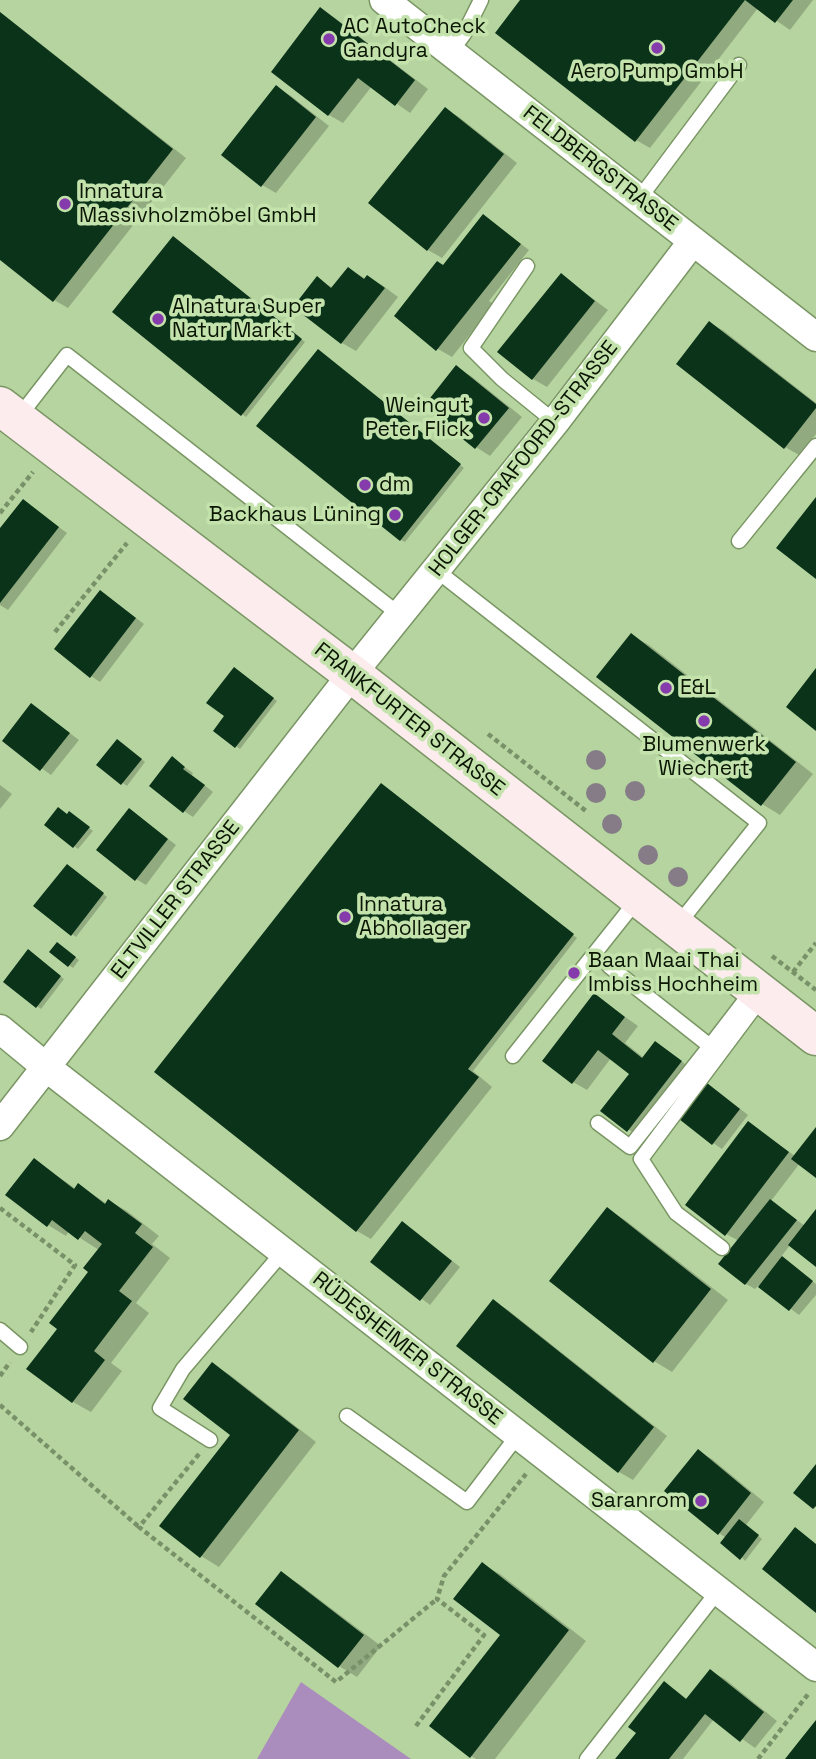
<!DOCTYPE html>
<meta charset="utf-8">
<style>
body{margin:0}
canvas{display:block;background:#b6d49f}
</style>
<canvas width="816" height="1759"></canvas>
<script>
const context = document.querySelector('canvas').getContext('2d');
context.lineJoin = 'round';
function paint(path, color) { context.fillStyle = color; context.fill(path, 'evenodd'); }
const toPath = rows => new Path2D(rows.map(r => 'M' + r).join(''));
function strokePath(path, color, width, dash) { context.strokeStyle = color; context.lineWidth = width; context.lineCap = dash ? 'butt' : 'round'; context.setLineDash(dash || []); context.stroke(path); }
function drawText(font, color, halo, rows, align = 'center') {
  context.font = font + ' "Space Grotesk",sans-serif'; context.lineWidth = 7; context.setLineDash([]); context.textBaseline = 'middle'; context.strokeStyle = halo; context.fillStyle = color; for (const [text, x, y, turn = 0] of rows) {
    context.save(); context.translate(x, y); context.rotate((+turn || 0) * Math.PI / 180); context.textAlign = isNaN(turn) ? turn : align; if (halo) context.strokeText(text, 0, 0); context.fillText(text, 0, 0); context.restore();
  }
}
paint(toPath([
 [301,1682,411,1759,257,1759]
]), '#aa8dbc');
paint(toPath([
 [523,0,813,0,790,30,758,8,650,148,636,140],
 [321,9,335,18,428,89,410,113,372,86,343,123,329,115,273,71],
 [0,12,186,158,68,308,54,300,0,258],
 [277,88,291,96,329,126,276,193,262,185],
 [445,109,459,117,517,163,442,258,428,250,370,203],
 [484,216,529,250,489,301,494,304,452,357,438,349,396,316,444,267],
 [177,240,305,342,246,417,242,414],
 [349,269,366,279,368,277,382,285,398,297,356,351,342,343,317,279,333,288],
 [561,275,608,310,547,387,533,379],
 [710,323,724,331,816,403,816,434,799,455,785,447],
 [322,353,464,468,405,542,401,540],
 [457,368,471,376,522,417,490,456,476,447],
 [23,501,67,533,8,610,0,605,0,531],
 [101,592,144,624,100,682,91,676],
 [631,635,649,645,813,774,780,815,762,804,599,676],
 [238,672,277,701,240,749,236,746,227,716],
 [32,705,79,740,51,775,4,741],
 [122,743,145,762,127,786,98,765],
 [172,758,193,773,192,775,213,792,193,817,184,811],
 [0,785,12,794,0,809],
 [385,788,577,938,473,1071,492,1087,371,1239,357,1231,156,1071],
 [68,815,74,816,93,831,78,849,46,825],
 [138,816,176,845,146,885,136,879],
 [72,868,107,897,76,937,72,934],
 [61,947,79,960,73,968,69,965],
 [32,954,64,979,41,1009,5,982],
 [595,996,638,1026,625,1043,644,1058,655,1043,695,1071,642,1139,603,1111,631,1074,611,1058,587,1090,573,1082],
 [716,1090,748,1115,722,1149,713,1143],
 [749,1124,795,1156,816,1130,816,1176,800,1163,771,1201,805,1226,816,1212,816,1265,791,1244,780,1258,816,1284,816,1295,799,1315,759,1285,755,1289,746,1284,739,1241,726,1234],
 [34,1160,76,1189,79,1185,107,1204,109,1201,127,1211,159,1236,152,1244,170,1258,136,1303,149,1313,111,1363,122,1371,91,1412,73,1402,59,1329,99,1250,69,1231,66,1236,48,1225],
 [607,1209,625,1220,728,1300,672,1372,654,1361],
 [412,1229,460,1267,430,1305,373,1262],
 [493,1301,508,1310,667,1436,633,1480,619,1472],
 [212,1364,230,1375,316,1442,219,1567,201,1556,232,1435],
 [698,1451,712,1459,764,1502,746,1525,762,1539,745,1561,726,1538,719,1533],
 [482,1564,500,1574,586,1641,495,1759,476,1759,471,1756,502,1635],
 [281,1573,299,1584,381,1646,357,1677,339,1666],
 [710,1671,725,1679,777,1721,755,1748,714,1719,683,1759,617,1759,674,1689,688,1700]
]), '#0003');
paint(toPath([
 [520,0,745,0,635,142,495,33],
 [745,0,793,0,775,23],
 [320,7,415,80,395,106,358,78,328,116,271,72],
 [0,12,173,149,53,302,0,260],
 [276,85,316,117,261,187,221,155],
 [445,107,504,154,427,251,368,203],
 [483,214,521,244,436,351,394,316,437,261,443,265],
 [173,236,302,339,241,416,112,312],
 [348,267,364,279,367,275,385,288,341,344,293,307,317,276,331,288],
 [561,273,595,301,532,380,497,352],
 [709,321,816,404,816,408,784,449,676,364],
 [318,349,461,464,400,541,256,426],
 [456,365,509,408,475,449,423,407],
 [816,497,816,579,776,548],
 [23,499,59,527,0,603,0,528],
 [100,590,136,618,90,678,54,649],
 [631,633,796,762,761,806,596,677],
 [234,667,274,698,235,748,213,731,224,716,206,703],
 [816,668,816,731,786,707],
 [31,703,70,733,40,771,2,741],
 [117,739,142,759,121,785,96,765],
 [172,756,185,767,183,769,205,785,183,813,149,786],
 [381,783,574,934,468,1069,479,1077,356,1232,154,1072],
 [58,807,67,814,69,811,90,827,73,848,44,825],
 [129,808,168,839,135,881,96,850],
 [67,864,104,893,71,936,33,906],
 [57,942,76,957,68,967,49,952],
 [28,949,61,976,36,1008,3,982],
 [594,993,625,1017,612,1034,642,1058,655,1041,682,1061,627,1132,600,1111,629,1074,598,1050,572,1084,542,1061],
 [707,1083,740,1109,712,1145,679,1119],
 [748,1121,789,1152,725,1236,685,1205],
 [816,1127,816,1178,791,1159],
 [34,1158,74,1189,78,1183,105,1204,108,1199,142,1224,135,1233,153,1247,119,1291,132,1301,94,1351,105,1360,72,1403,26,1369,57,1329,49,1323,88,1272,83,1268,102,1244,85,1231,78,1240,52,1220,47,1227,5,1195],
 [770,1199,797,1220,745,1285,718,1264],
 [607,1207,711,1289,653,1363,549,1281],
 [816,1209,816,1267,788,1245],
 [402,1221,452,1261,420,1301,370,1262],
 [782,1256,813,1281,789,1311,758,1287],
 [493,1299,654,1427,618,1473,456,1346],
 [212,1362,299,1430,200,1558,159,1526,230,1435,183,1399],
 [698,1449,751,1493,718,1535,664,1491],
 [816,1464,816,1506,813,1509,793,1493],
 [739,1519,759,1535,740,1560,720,1543],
 [795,1527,816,1544,816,1613,762,1569],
 [482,1562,569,1630,470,1758,429,1726,500,1635,453,1599],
 [281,1571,364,1635,338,1668,255,1604],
 [710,1669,764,1712,740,1742,705,1714,669,1759,615,1759,636,1733,628,1727,664,1681,686,1699],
 [816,1720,816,1759,785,1759,800,1740]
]), '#0b331a');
const lane = toPath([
 [451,52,464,34,481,0],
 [639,199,739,65],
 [527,266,471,348,502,379,555,422],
 [18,418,67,355,400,615],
 [739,541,816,446],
 [436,570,759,823,676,927],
 [609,966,710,1046,753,990],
 [513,1056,637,900],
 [598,1123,630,1147,710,1046],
 [722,1248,676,1213,641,1159,762,997],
 [0,1330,20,1347],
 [347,1416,467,1502,518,1435],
 [210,1440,160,1408,183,1369,283,1252],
 [587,1759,718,1591]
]);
const street = toPath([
 [384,0,816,337],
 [0,1029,46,1067,816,1667],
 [0,1126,352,674,555,422,693,241]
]);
const secondary = toPath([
 [0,406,352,674,816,1036]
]);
strokePath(lane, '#7a9664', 17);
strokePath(street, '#7a9664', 31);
strokePath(secondary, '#7a9664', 41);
strokePath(toPath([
 [0,513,33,472],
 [55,632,127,543],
 [488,734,586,811],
 [772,956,816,990],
 [793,972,816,943],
 [0,1208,75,1265,31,1332],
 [0,1376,10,1362],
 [0,1405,139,1527],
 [199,1454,139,1527,336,1682,437,1599],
 [416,1726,484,1635,437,1599,444,1576,526,1474],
 [758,1759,809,1693]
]), '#799168', 4.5, [5, 3.5]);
strokePath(lane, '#fff', 14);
strokePath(street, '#fff', 28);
strokePath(secondary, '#fcecee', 38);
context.fillStyle = '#857c87';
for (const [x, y] of [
 [596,760],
 [635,791],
 [596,793],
 [612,824],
 [648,855],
 [678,877]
]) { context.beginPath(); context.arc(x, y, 10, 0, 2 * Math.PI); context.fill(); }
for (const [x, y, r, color] of [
 [329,39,7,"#863bad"],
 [657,48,7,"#863bad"],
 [65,204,7,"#863bad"],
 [158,319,7,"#863bad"],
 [484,418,7,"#863bad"],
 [365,485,7,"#863bad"],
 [395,515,7,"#863bad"],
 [666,688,7,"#863bad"],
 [704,721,7,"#863bad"],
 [345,917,7,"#863bad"],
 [574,973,7,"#863bad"],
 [701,1501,7,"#863bad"]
]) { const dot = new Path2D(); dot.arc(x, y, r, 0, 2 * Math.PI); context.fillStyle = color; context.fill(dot); strokePath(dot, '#c3e2ac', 2.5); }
drawText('21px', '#0a1503', '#c3e2ac', [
 ["AC AutoCheck",343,27],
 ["Gandyra",343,51],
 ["Aero Pump GmbH",657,72,"center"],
 ["Innatura",79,192],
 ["Massivholzmöbel GmbH",79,216],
 ["Alnatura Super",172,307],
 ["Natur Markt",172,331],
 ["Weingut",470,406,"right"],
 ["Peter Flick",470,430,"right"],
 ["dm",379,485],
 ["Backhaus Lüning",381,515,"right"],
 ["E&L",680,688],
 ["Blumenwerk",704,745,"center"],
 ["Wiechert",704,769,"center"],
 ["Innatura",359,905],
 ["Abhollager",359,929],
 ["Baan Maai Thai",588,961],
 ["Imbiss Hochheim",588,985],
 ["Saranrom",687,1501,"right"]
], 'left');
drawText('21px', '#0a1503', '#c3e2ac', [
 ["FELDBERGSTRASSE",600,169,38],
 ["HOLGER-CRAFOORD-STRASSE",524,459,-52],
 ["FRANKFURTER STRASSE",409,720,38],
 ["ELTVILLER STRASSE",176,900,-52],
 ["RÜDESHEIMER STRASSE",407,1349,38]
]);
</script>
